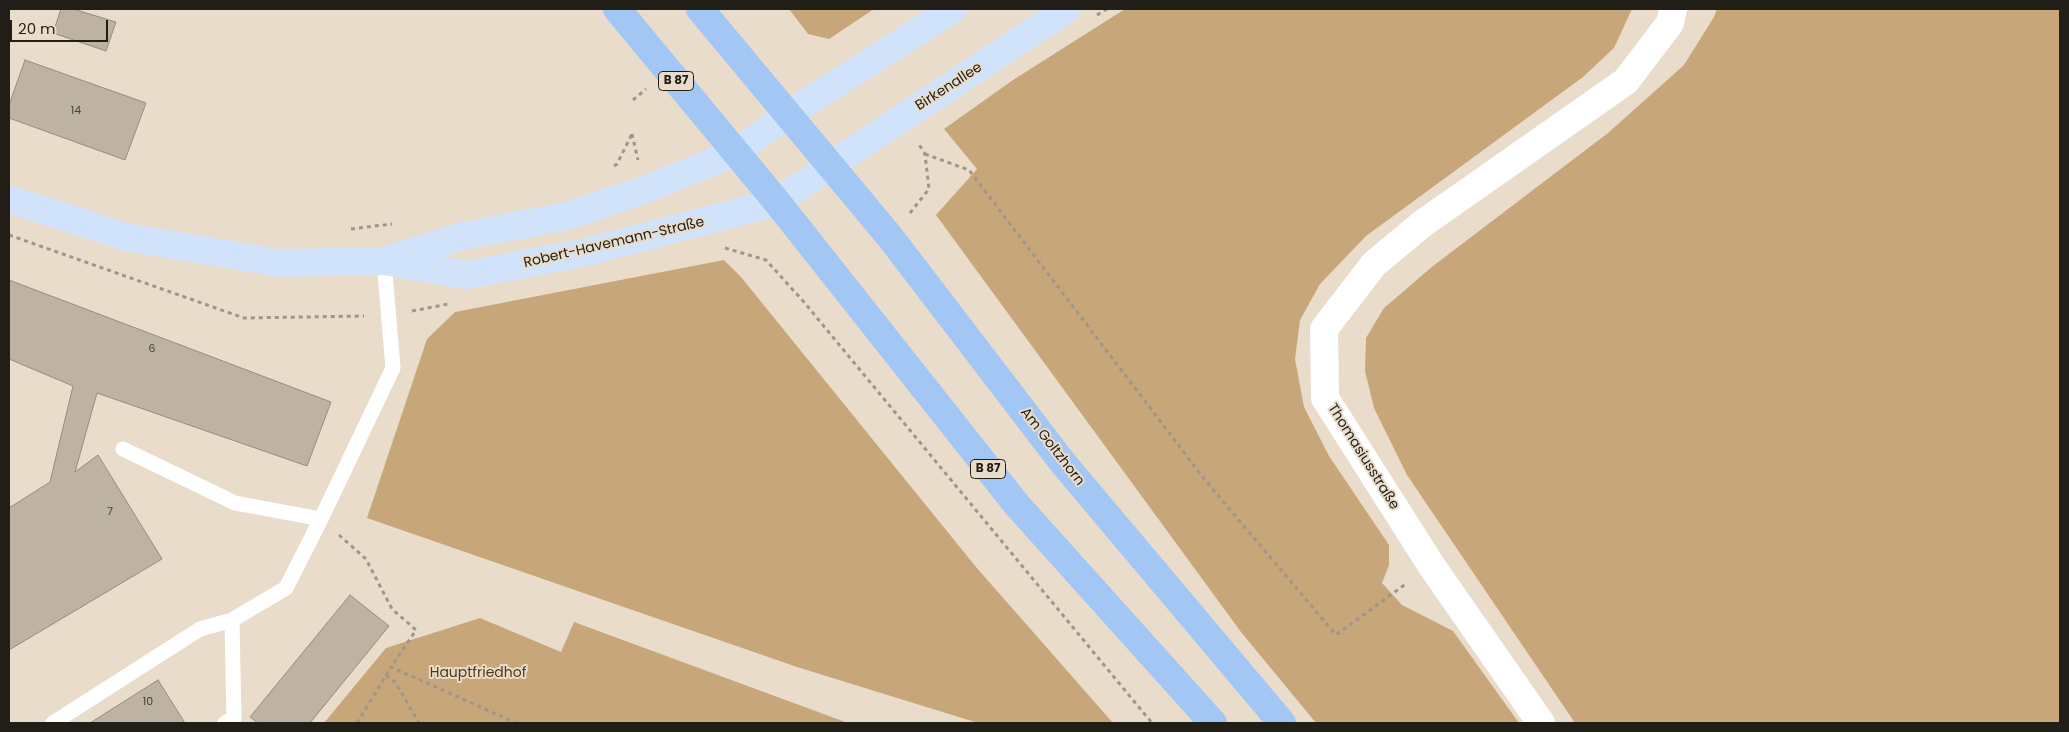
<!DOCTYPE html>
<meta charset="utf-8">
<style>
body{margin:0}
#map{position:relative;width:2069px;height:732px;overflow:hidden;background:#e9dccb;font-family:Poppins,sans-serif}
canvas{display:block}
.frame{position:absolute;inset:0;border:10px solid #211d17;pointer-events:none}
.scale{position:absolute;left:10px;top:20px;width:98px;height:22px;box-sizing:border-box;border:2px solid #211d17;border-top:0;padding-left:6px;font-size:15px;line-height:18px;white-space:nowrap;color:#211d17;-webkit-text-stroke:4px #e9dccb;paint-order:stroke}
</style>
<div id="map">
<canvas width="2069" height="732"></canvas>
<div class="frame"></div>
<div class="scale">20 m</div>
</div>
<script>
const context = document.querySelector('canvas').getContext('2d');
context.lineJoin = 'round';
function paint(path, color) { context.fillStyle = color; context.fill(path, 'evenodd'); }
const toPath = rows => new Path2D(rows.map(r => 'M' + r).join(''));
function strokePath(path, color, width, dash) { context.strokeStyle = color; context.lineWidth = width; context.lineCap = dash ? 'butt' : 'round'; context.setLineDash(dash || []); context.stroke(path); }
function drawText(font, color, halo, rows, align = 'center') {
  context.font = font + ' Poppins,sans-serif'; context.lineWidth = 4; context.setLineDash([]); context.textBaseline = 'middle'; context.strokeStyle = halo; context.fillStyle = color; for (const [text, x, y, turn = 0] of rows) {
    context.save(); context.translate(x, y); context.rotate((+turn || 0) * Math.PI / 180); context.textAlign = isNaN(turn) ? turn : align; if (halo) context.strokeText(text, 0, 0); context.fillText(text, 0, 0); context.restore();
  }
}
paint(toPath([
 [789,9,874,9,829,39,808,34],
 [1125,9,1632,9,1614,48,1583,77,1366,236,1320,284,1300,320,1295,359,1304,407,1329,456,1389,545,1389,565,1382,583,1402,605,1453,631,1519,723,1316,723,1241,632,936,215,977,169,944,129,1013,80],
 [1717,9,2060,9,2060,723,1575,723,1407,475,1374,408,1365,371,1366,338,1384,308,1433,266,1608,133,1684,65,1714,17],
 [724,260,741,277,976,567,1113,723,978,723,797,667,367,518,427,339,455,312],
 [480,618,561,652,574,622,848,723,324,723,386,648]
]), '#c7a77a');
const building = toPath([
 [61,9,73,9,116,22,106,51,53,33,61,9],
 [25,60,146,103,125,160,9,118,9,105,25,60],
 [9,280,331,402,307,466,97,393,75,472,98,455,162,559,9,650,9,508,50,482,73,386,9,359,9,280],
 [350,595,389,626,310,723,258,723,250,717,350,595],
 [158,680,185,723,90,723,158,680]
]);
paint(building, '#beb2a2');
strokePath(building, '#978c7c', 1);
strokePath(toPath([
 [1097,15,1107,9],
 [633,100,646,89],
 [632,134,638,160],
 [925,154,969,170,1205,480,1336,635,1407,583],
 [614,166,617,164,632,134],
 [910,213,929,189,925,154,918,143],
 [351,229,392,224],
 [9,235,244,318,364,316],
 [725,248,766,260,803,301,1152,723],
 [412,311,448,304],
 [339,535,366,559,392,609,416,630,391,667],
 [386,675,395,682,419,723],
 [357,723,391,667,516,723]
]), '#9f9588', 3, [4, 4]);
strokePath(toPath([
 [123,449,235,503,321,519],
 [53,723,200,629,232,620,286,588,321,519,393,368,384,261],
 [225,723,234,718,232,620]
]), '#fff', 15);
strokePath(toPath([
 [1541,723,1431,565,1325,398,1324,329,1374,264,1422,224,1626,81,1670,23,1673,9]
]), '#fff', 28);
strokePath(toPath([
 [9,199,126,237,279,263,384,261,466,275,586,252,777,202,831,165,1067,9],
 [388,260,462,236,568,216,646,189,735,153,787,115,953,9]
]), '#d1e3fa', 28);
strokePath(toPath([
 [617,9,777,202,1017,505,1213,723],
 [700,9,890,237,1063,463,1282,723]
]), '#a3c7f5', 28);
drawText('11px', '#48423a', null, [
 ["14",76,111],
 ["6",152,349],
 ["7",110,512],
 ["10",148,702]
]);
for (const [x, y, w] of [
 [676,81,35],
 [988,469,35]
]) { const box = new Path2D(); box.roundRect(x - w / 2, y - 9.5, w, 19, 4); context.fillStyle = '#e9dccb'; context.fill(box); strokePath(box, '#211d17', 1); }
drawText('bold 12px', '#211d17', null, [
 ["B 87",676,81],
 ["B 87",988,469]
]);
drawText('14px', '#211d17', '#e9dccb', [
 ["Birkenallee",949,87,-33],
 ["Robert-Havemann-Straße",614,243,-13],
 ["Am Goltzhorn",1052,447,52],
 ["Thomasiusstraße",1363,457,58]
]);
drawText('14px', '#4d3818', '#e9dccb', [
 ["Hauptfriedhof",478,673]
]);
</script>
